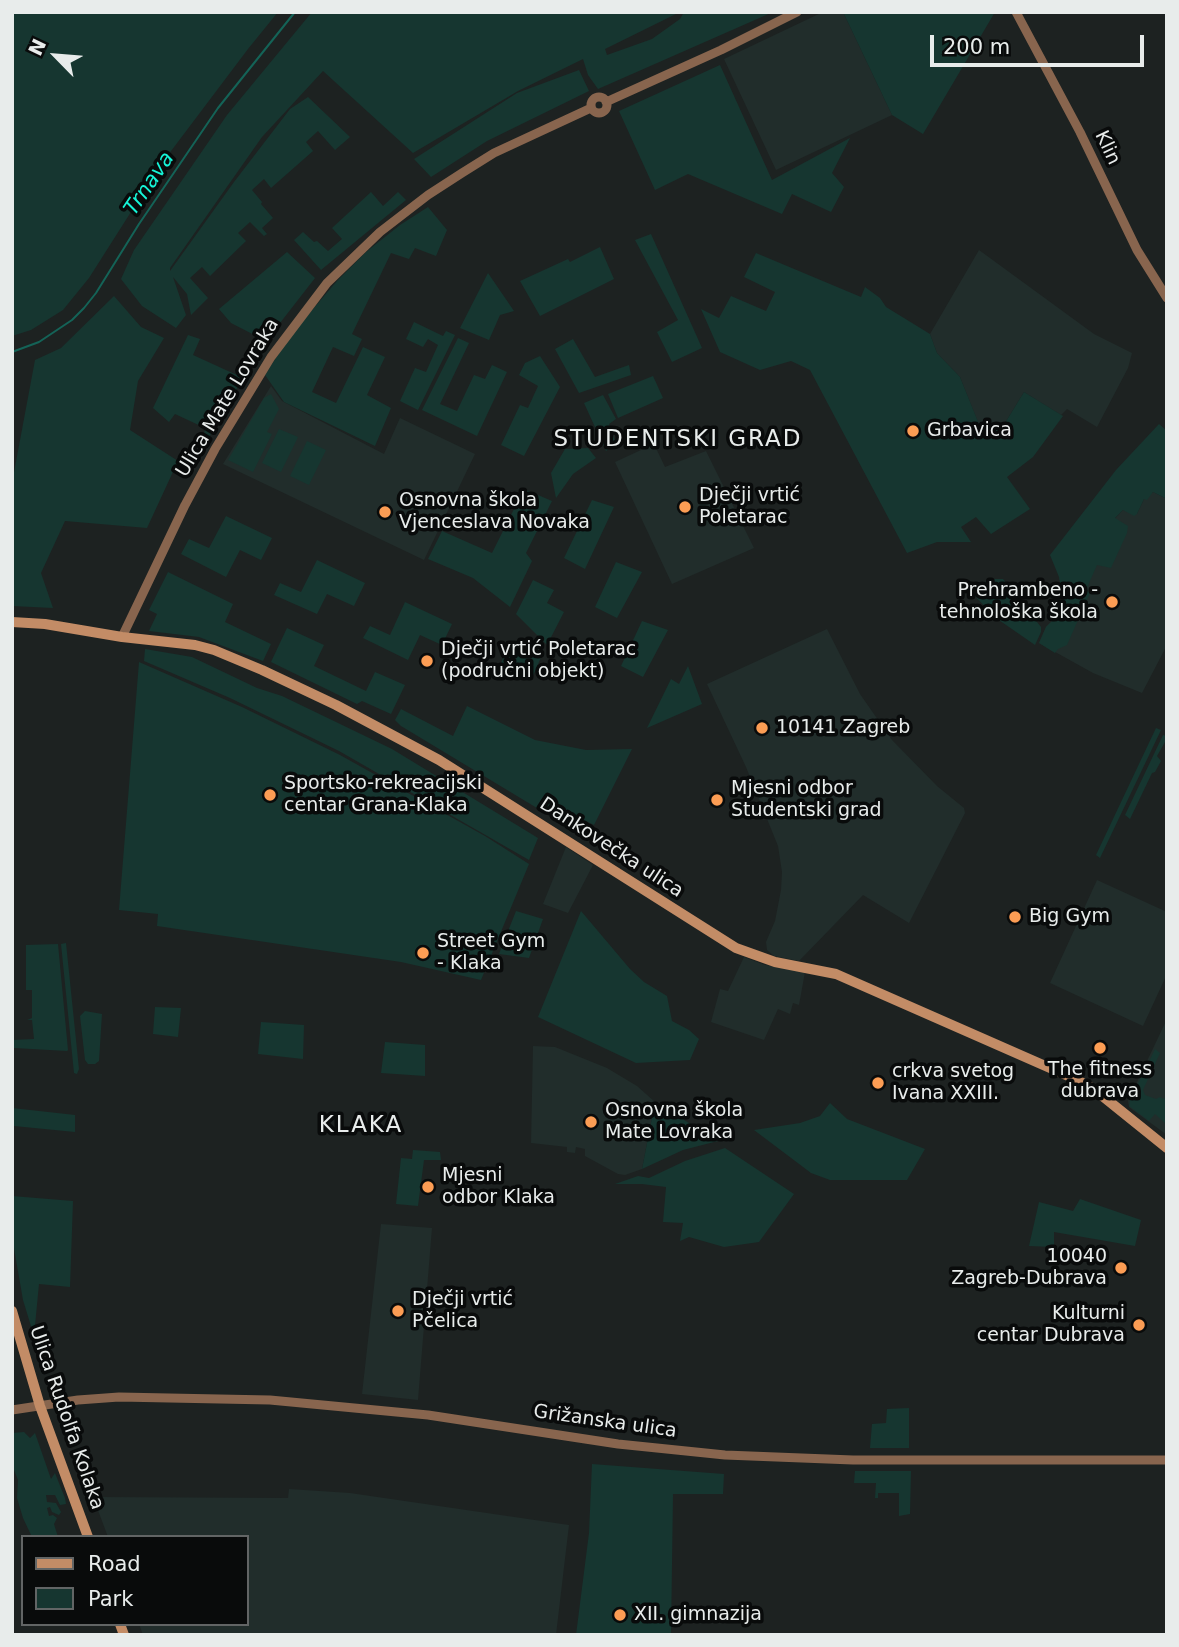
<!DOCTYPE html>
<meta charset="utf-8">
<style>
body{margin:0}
#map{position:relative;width:1179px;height:1647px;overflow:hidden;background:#1d2221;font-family:"DejaVu Sans",sans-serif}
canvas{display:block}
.frame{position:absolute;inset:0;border:14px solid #e8eceb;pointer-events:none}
.legend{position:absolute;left:21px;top:1535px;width:228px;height:91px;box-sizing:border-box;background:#090b0b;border:2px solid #626565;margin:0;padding:9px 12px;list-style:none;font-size:21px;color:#e8eceb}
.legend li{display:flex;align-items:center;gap:14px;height:35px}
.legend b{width:35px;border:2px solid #626565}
.north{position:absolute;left:21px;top:21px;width:70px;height:70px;-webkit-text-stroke:5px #090b0b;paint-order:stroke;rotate:295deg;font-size:19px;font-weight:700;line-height:28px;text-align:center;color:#e8eceb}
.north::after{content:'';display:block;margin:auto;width:24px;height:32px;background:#e8eceb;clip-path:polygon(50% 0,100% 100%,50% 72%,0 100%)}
.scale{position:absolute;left:930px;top:35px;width:214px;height:32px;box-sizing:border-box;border:4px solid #e8eceb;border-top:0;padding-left:9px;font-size:21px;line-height:24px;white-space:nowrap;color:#e8eceb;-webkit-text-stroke:5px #090b0b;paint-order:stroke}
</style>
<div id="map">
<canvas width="1179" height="1647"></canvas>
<div class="frame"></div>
<ul class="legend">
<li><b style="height:9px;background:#c38c66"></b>Road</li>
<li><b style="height:19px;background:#163630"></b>Park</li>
</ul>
<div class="north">N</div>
<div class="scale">200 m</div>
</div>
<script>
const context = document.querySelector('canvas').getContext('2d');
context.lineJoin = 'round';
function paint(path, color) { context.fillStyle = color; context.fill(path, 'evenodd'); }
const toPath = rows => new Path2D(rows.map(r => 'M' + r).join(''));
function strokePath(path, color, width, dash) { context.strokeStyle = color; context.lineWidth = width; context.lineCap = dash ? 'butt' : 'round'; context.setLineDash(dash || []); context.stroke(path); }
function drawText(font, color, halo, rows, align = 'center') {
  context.font = font + ' "DejaVu Sans",sans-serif'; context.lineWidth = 7; context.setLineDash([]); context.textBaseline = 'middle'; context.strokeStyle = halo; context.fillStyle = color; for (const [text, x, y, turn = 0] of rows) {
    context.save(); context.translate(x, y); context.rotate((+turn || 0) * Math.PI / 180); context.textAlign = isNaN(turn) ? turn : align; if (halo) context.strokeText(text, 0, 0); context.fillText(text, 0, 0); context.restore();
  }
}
paint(toPath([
 [823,12,843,12,892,115,776,170,724,59],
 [979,250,1094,334,1132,353,1128,368,1097,427,1067,409,1061,415,1024,392,1005,423,985,440,960,377,937,353,930,334],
 [271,386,282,401,384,454,400,418,475,454,424,560,223,464],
 [654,444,665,467,706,451,754,548,672,584,615,462],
 [1153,492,1167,499,1167,645,1142,693,1093,673,1039,643,1046,627,1065,608,1059,577,1123,510,1137,514,1144,499],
 [827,629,860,694,892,740,937,786,964,808,965,813,909,923,863,895,799,961,774,956,767,950,766,942,775,921,781,890,782,872,778,846,746,767,707,684],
 [566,847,593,865,568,913,543,904],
 [1097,880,1167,912,1167,974,1143,1026,1050,983],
 [744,957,765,965,805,972,799,1005,793,1003,790,1014,778,1009,764,1040,711,1022,720,989,728,991],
 [1167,1019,1167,1135,1129,1107,1128,1101],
 [533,1046,555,1047,607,1068,637,1086,655,1102,642,1169,625,1175,618,1174,585,1156,585,1149,576,1147,575,1153,567,1152,567,1147,531,1143],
 [381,1224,432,1228,418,1400,362,1394],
 [289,1489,350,1493,569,1525,556,1635,143,1635,139,1624,247,1624,247,1537,108,1537,93,1497,288,1498]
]), '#212d2b');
paint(toPath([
 [12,12,278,12,248,49,156,171,147,171,150,182,89,278,63,310,31,330,12,336],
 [312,12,680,12,605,49,607,55,652,39,680,19,684,12,773,12,598,89,588,75,583,59,518,91,413,153,323,71,262,137,170,268,170,271,234,182,290,109,308,97,350,137,335,150,318,131,306,142,313,151,271,188,264,179,252,190,262,202,261,204,273,218,262,228,267,234,264,236,250,222,238,233,246,241,210,276,202,267,190,278,208,298,191,315,187,294,173,277,186,315,176,328,142,306,121,279,134,250,227,115],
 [843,12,995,12,923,134,892,115],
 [720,65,772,180,850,138,832,173,844,187,831,212,792,194,782,214,688,174,655,190,619,111],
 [579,70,589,91,487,141,431,177,414,159,517,93],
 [371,192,383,206,398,192,406,200,321,270,294,240,303,232,314,242,317,241,328,251,342,239,332,228],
 [428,207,447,230,436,256,415,248,409,259,391,253,352,334,362,339,354,356,333,347,312,392,336,403,363,347,385,357,367,395,391,408,375,446,284,402,265,375,289,337,337,281,366,252,400,225],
 [651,234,702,348,672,362,657,332,678,320,635,240],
 [600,247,614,279,540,316,520,281,568,259,570,262],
 [287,252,315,278,266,341,231,323,219,309],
 [756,253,861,297,865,287,880,298,886,307,930,334,937,353,960,377,985,439,1005,423,1024,392,1063,416,1033,457,1007,477,1030,509,991,534,976,517,961,527,971,542,937,542,907,553,810,370,791,361,760,370,720,352,701,309,719,318,731,296,766,311,775,292,744,277],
 [488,273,514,311,500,315,489,340,460,328],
 [114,296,141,327,164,338,138,381,130,430,178,461,147,528,65,521,41,573,53,608,12,606,12,483,35,360,61,348],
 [414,322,443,336,446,331,455,335,418,410,400,401,415,368,426,372,438,345,428,339,423,347,406,339],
 [188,335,200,339,193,355,239,376,247,361,251,364,209,437,204,435,205,428,175,414,169,422,153,408],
 [458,338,469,343,440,404,457,411,474,375,485,379,492,365,507,372,477,436,422,410],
 [573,339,595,377,629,365,631,375,579,393,555,349],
 [540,356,560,387,524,456,501,445,520,405,528,408,538,386,519,375,525,363],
 [653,376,663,398,618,418,608,394],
 [271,394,279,409,267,432,272,434,253,472,228,460,264,398],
 [603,395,616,419,609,424,616,444,606,451,584,403],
 [1159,424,1167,431,1167,499,1153,492,1147,500,1144,499,1137,514,1134,516,1123,510,1115,518,1128,526,1127,533,1111,568,1097,565,1086,590,1090,593,1067,645,1058,649,1055,653,1039,643,1046,627,1065,608,1059,577,1050,555,1116,470],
 [279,429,298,437,281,472,262,463],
 [307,441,326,450,309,485,290,476],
 [588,448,596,458,573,474,556,498,551,473,565,449],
 [524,489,552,501,526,553,532,561,510,607,473,578,428,559,442,531,492,553],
 [592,500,614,507,585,569,564,558],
 [226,516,272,538,261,560,240,550,226,577,181,554,189,539,209,548],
 [317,560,365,583,354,606,327,594,317,614,274,595,280,583,301,592],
 [616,562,642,572,617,618,595,607],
 [168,572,233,604,225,622,271,644,263,661,199,637,149,631,157,614,149,610],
 [990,579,1003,579,1041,627,1041,632,1035,645,996,618,970,591],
 [533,580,554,590,547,603,564,612,547,645,516,614],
 [405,602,452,624,442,645,420,635,408,660,363,638,370,626,390,635],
 [642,621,668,630,643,677,621,666],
 [287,628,324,645,314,666,366,691,375,672,405,685,391,714,362,701,357,704,271,662],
 [510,642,542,655,532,678,501,663],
 [145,649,192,657,257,688,282,696,392,749,538,838,529,860,339,751,230,698,144,661],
 [139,662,242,707,340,755,485,836,529,864,481,980,401,962,157,926,158,914,119,910],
 [688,666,702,704,647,728,671,679,679,684],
 [467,706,535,740,586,750,632,749,594,825,586,821,580,834,401,726,395,720,401,709,453,736],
 [1156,728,1161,730,1100,858,1096,855],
 [1163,735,1167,736,1167,743,1165,742,1157,756,1161,761,1155,772,1152,773,1130,819,1125,815],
 [516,911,543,919,529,958,499,954],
 [581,911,630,969,644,982,667,996,672,1021,689,1030,699,1039,690,1060,636,1063,538,1017],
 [66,943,79,1069,77,1074,74,1073,61,944],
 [58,944,68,1050,67,1051,14,1048,12,1064,12,1040,34,1039,32,1020,27,1020,32,1018,32,990,26,990,26,945],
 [155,1007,181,1008,178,1037,153,1034],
 [85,1011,102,1014,99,1061,95,1064,88,1064,85,1060,80,1016],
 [261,1022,304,1025,303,1059,258,1054],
 [385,1042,425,1045,425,1076,381,1073],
 [1155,1049,1160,1053,1143,1090,1145,1095,1156,1099,1160,1097,1164,1099,1167,1094,1166,1124,1155,1114,1149,1121,1129,1106,1130,1100],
 [655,1102,718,1141,683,1150,642,1169],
 [830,1103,847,1119,925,1149,907,1180,830,1180,811,1173,754,1130,800,1123,820,1116],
 [12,1108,75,1115,75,1132,14,1126,12,1144],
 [725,1148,794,1194,759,1242,724,1247,689,1237,680,1241,683,1223,663,1222,666,1187,642,1184,615,1184,638,1176,649,1178,685,1161],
 [413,1150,440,1152,441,1160,424,1160,418,1206,396,1204,401,1158,412,1159],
 [12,1196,73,1201,70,1287,39,1284,34,1336,23,1300,12,1237],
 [1080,1199,1141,1220,1135,1246,1054,1232,1054,1247,1029,1246,1039,1202,1073,1211],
 [909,1408,909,1448,870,1448,872,1424,886,1423,887,1409],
 [24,1432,30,1438,35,1433,51,1479,55,1473,65,1498,66,1504,60,1505,55,1495,46,1495,47,1502,56,1503,61,1512,59,1515,52,1512,50,1507,47,1508,49,1516,53,1515,57,1518,54,1524,58,1537,32,1537,23,1518,17,1498,18,1480,12,1465,12,1433],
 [592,1464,724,1474,723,1494,673,1494,671,1635,576,1635,589,1533],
 [855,1471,911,1471,910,1514,899,1516,899,1493,878,1493,878,1498,875,1498,876,1483,854,1483]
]), '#163630');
strokePath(toPath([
 [12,352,39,342,72,320,84,308,96,293,139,224,218,108,295,12]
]), '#146357', 2);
strokePath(toPath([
 [1016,12,1080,132,1137,250,1167,298],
 '591 105a8 8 0 1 1 16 0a8 8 0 1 1-16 0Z',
 [606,102,721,50,797,12],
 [122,637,185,505,215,449,271,357,327,283,380,232,428,195,462,173,494,153,591,108],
 [12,1410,78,1400,119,1397,270,1400,428,1415,618,1444,725,1455,853,1460,1167,1460]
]), '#88654e', 9);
strokePath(toPath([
 [12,622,45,624,122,637,195,645,214,650,262,670,336,705,439,760,736,948,775,962,836,974,1075,1079,1095,1090,1167,1148],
 [12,1311,40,1406,88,1537],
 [120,1624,124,1635]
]), '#c38c66', 10);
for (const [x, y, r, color] of [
 [913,431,7,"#fc9d54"],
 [685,507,7,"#fc9d54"],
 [385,512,7,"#fc9d54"],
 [1112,602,7,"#fc9d54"],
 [427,661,7,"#fc9d54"],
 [762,728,7,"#fc9d54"],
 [270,795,7,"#fc9d54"],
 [717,800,7,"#fc9d54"],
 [1015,917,7,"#fc9d54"],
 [423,953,7,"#fc9d54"],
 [1100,1048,7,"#fc9d54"],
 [878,1083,7,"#fc9d54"],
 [591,1122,7,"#fc9d54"],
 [428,1187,7,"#fc9d54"],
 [1121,1268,7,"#fc9d54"],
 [398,1311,7,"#fc9d54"],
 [1139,1325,7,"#fc9d54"],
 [620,1615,7,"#fc9d54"]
]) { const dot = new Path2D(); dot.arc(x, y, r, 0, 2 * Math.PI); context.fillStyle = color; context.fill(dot); strokePath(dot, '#090b0b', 2.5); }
drawText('19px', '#e8eceb', '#090b0b', [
 ["Klin",1107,148,65],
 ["Ulica Mate Lovraka",228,398,-59],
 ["Dankovečka ulica",611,848,33],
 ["Ulica Rudolfa Kolaka",66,1418,71],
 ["Grižanska ulica",605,1422,8]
]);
drawText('19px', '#e8eceb', '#090b0b', [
 ["Grbavica",927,431],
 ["Dječji vrtić",699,496],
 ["Poletarac",699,518],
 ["Osnovna škola",399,501],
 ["Vjenceslava Novaka",399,523],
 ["Prehrambeno -",1098,591,"right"],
 ["tehnološka škola",1098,613,"right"],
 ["Dječji vrtić Poletarac",441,650],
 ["(područni objekt)",441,672],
 ["10141 Zagreb",776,728],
 ["Sportsko-rekreacijski",284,784],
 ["centar Grana-Klaka",284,806],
 ["Mjesni odbor",731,789],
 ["Studentski grad",731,811],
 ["Big Gym",1029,917],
 ["Street Gym",437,942],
 ["- Klaka",437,964],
 ["The fitness",1100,1070,"center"],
 ["dubrava",1100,1092,"center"],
 ["crkva svetog",892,1072],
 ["Ivana XXIII.",892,1094],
 ["Osnovna škola",605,1111],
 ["Mate Lovraka",605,1133],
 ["Mjesni",442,1176],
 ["odbor Klaka",442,1198],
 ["10040",1107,1257,"right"],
 ["Zagreb-Dubrava",1107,1279,"right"],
 ["Dječji vrtić",412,1300],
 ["Pčelica",412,1322],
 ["Kulturni",1125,1314,"right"],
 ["centar Dubrava",1125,1336,"right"],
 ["XII. gimnazija",634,1615]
], 'left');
drawText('italic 21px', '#16f4d7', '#090b0b', [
 ["Trnava",150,184,-56]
]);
context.letterSpacing = '2px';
drawText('23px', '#e8eceb', '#090b0b', [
 ["STUDENTSKI GRAD",678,440],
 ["KLAKA",361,1126]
]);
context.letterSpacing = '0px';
</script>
